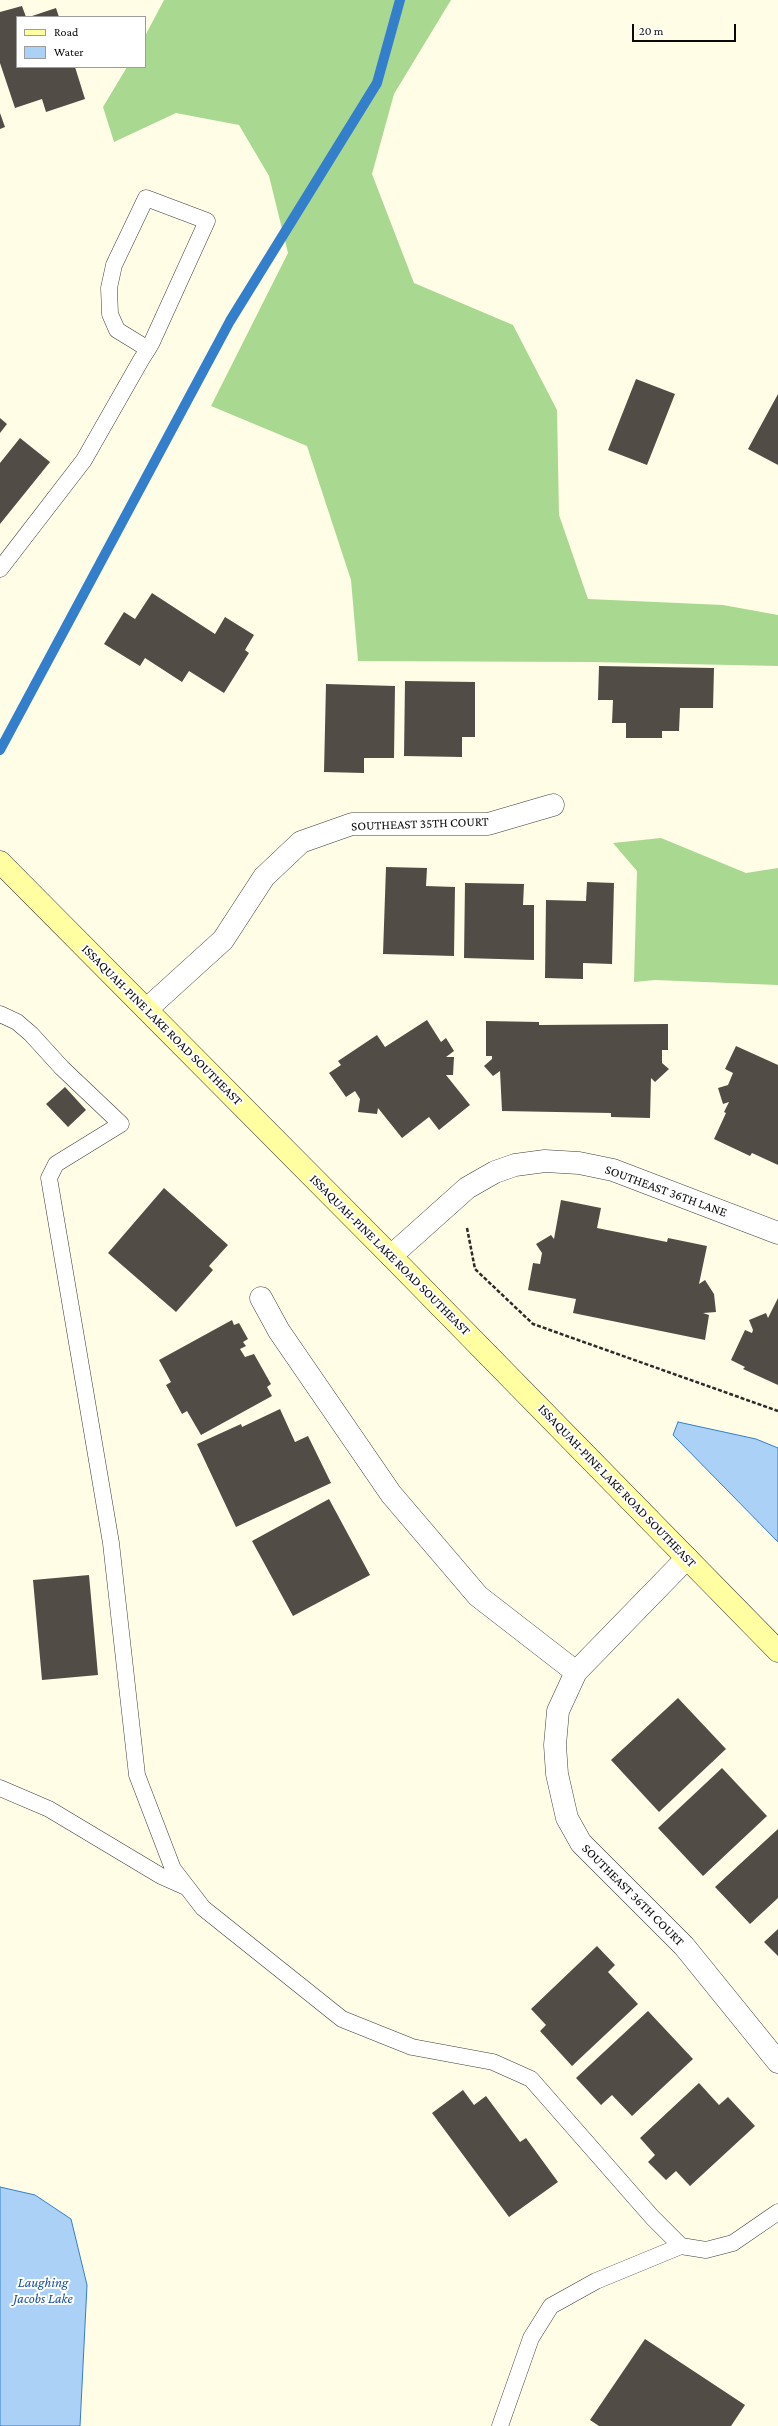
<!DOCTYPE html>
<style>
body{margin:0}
#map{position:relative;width:778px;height:2426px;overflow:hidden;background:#fffde6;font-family:"Crimson Pro",serif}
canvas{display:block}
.legend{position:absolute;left:16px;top:16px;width:130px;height:52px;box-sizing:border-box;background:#fff;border:1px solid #9d9d9d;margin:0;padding:5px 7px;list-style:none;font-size:12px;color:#090909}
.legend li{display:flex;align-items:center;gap:8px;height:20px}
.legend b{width:20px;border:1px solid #9d9d9d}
.scale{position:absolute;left:632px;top:24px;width:104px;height:18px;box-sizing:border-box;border:2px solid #090909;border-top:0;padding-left:5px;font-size:12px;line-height:14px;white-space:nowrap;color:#090909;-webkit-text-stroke:3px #fff;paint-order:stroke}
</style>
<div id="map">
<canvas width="778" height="2426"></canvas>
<ul class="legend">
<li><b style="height:5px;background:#fffea1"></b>Road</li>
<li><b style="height:11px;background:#abd2f6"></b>Water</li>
</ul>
<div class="scale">20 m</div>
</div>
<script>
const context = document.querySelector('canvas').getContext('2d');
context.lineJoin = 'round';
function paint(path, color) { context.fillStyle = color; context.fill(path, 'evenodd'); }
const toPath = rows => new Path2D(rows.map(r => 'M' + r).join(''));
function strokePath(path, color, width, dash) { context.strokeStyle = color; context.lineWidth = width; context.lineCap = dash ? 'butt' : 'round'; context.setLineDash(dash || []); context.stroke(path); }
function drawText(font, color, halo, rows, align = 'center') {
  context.font = font + ' "Crimson Pro",serif'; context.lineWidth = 4; context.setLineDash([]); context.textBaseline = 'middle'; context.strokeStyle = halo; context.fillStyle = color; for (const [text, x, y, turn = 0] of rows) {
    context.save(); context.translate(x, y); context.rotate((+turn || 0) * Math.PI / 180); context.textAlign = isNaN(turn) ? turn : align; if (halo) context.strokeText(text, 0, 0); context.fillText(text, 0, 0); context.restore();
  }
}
paint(toPath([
 [164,0,451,0,394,94,372,174,414,283,513,325,557,410,559,515,588,599,723,605,778,615,778,666,591,662,358,661,351,580,307,446,211,406,288,253,269,176,239,125,176,113,114,142,103,107,127,67,145,67,145,36],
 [661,838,746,873,778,868,778,985,655,980,634,982,637,871,613,843]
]), '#a9d891');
const water = toPath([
 [678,1422,756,1439,778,1448,778,1542,673,1435,678,1422],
 [0,2187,35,2195,71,2219,87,2285,80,2426,0,2426,0,2187]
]);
paint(water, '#abd2f6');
strokePath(water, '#337fcc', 1);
strokePath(toPath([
 [0,750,230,321,377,83,400,0]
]), '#337fcc', 10);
paint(toPath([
 [22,6,26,17,17,17,17,67,75,67,85,99,46,112,42,99,15,108,0,63,0,12],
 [56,8,59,17,29,17],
 [0,113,5,127,0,129],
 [636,379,675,394,647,465,608,450],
 [778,394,778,465,748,449],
 [0,418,7,424,0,433],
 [20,438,50,462,0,524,0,463],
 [152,593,215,634,225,617,254,635,245,650,249,653,224,693,189,671,182,682,145,658,140,666,104,644,124,612,135,619],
 [599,666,714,668,713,708,680,708,679,731,662,731,662,738,626,738,626,723,612,723,613,700,598,700],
 [405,681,475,682,475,737,462,737,462,757,404,756],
 [326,684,395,686,394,758,364,758,364,773,324,772],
 [386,867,427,868,426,886,455,887,454,956,383,954],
 [587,882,614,883,612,964,583,963,583,979,545,978,546,900,586,901],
 [465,883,524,884,523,905,534,905,534,960,464,958],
 [427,1020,441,1042,446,1038,454,1051,446,1057,454,1057,453,1075,446,1075,470,1105,439,1130,429,1117,402,1138,378,1108,377,1114,358,1112,360,1099,355,1091,346,1097,329,1073,341,1065,338,1061,377,1035,385,1047],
 [486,1021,539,1022,539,1025,668,1024,668,1050,662,1050,662,1063,669,1069,655,1082,651,1078,650,1118,611,1117,611,1113,502,1111,500,1071,493,1076,484,1066,492,1059,492,1056,486,1056],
 [736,1046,778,1065,778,1165,752,1153,750,1156,714,1139,726,1113,724,1112,729,1102,723,1104,718,1088,728,1085,733,1073,725,1069],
 [65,1087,86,1110,68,1127,46,1104],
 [164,1188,228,1245,209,1266,213,1270,176,1312,108,1253],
 [561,1200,601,1208,597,1228,667,1242,668,1238,707,1246,699,1284,705,1280,714,1294,716,1312,703,1313,709,1315,705,1340,573,1313,576,1299,528,1290,533,1263,540,1264,542,1253,536,1244,551,1235,554,1239],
 [778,1298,778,1385,743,1369,745,1367,731,1360,745,1330,752,1333,753,1330,749,1320,766,1313,768,1318],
 [232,1320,234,1325,239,1323,248,1339,243,1342,246,1346,240,1349,245,1357,254,1354,271,1384,267,1387,272,1396,201,1435,187,1411,182,1414,166,1385,171,1382,159,1360],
 [280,1409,295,1442,308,1436,331,1483,236,1527,197,1444,241,1424,242,1427],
 [329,1499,370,1575,293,1616,252,1541],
 [89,1575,98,1675,42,1680,33,1580],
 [678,1698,726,1749,659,1812,611,1760],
 [722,1768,767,1816,703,1876,658,1828],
 [778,1829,778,1898,750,1924,715,1887],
 [778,1929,778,1956,764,1942],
 [597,1946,615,1965,608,1972,638,2004,572,2066,540,2031,546,2025,531,2009],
 [648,2011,693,2059,632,2116,612,2095,601,2105,576,2078],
 [699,2083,719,2105,728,2097,755,2126,690,2186,676,2171,666,2180,648,2162,655,2155,640,2138],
 [463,2090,474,2105,486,2096,520,2142,526,2138,558,2182,509,2217,432,2113],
 [645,2339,745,2405,731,2426,599,2426,590,2420]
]), '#524c46');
const service = toPath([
 [0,569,84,460,141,360,148,349,152,342,207,221,146,198,114,265,109,288,110,314,117,330,148,349],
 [0,1014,17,1022,31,1034,62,1068,121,1124,56,1164,49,1178,111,1543,137,1775,173,1869,203,1908,342,2019,412,2047,493,2062,531,2079,652,2217,681,2246,706,2250,733,2243,778,2212],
 [0,1788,49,1809,161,1876,188,1888],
 [500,2426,531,2338,551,2306,596,2281,681,2246]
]);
const minor = toPath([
 [147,1009,223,940,264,877,301,842,352,824,488,824,553,805],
 [391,1256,467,1188,495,1172,515,1165,545,1161,579,1163,613,1170,778,1233],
 [261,1298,279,1331,391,1494,478,1596,576,1672],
 [687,1558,576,1672,558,1711,555,1745,557,1774,567,1818,581,1843,684,1946,778,2062]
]);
const secondary = toPath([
 [0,862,391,1256,778,1651]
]);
strokePath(service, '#3c3c3c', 17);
strokePath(minor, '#3c3c3c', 23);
strokePath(secondary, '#2b2b2b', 23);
strokePath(toPath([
 [467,1228,475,1269,533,1324,778,1411]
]), '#2b2b2b', 2.5, [4, 2]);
strokePath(service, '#fff', 16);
strokePath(minor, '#fff', 22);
strokePath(secondary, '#fffea1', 22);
drawText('13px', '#090909', '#fff', [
 ["SOUTHEAST 35TH COURT",420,824,-2],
 ["ISSAQUAH-PINE LAKE ROAD SOUTHEAST",162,1025,45],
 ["SOUTHEAST 36TH LANE",666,1191,20],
 ["ISSAQUAH-PINE LAKE ROAD SOUTHEAST",390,1255,45],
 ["ISSAQUAH-PINE LAKE ROAD SOUTHEAST",617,1486,46],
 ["SOUTHEAST 36TH COURT",633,1895,45]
]);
drawText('italic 14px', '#155199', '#fff', [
 ["Laughing",43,2283],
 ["Jacobs Lake",43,2299]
]);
</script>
